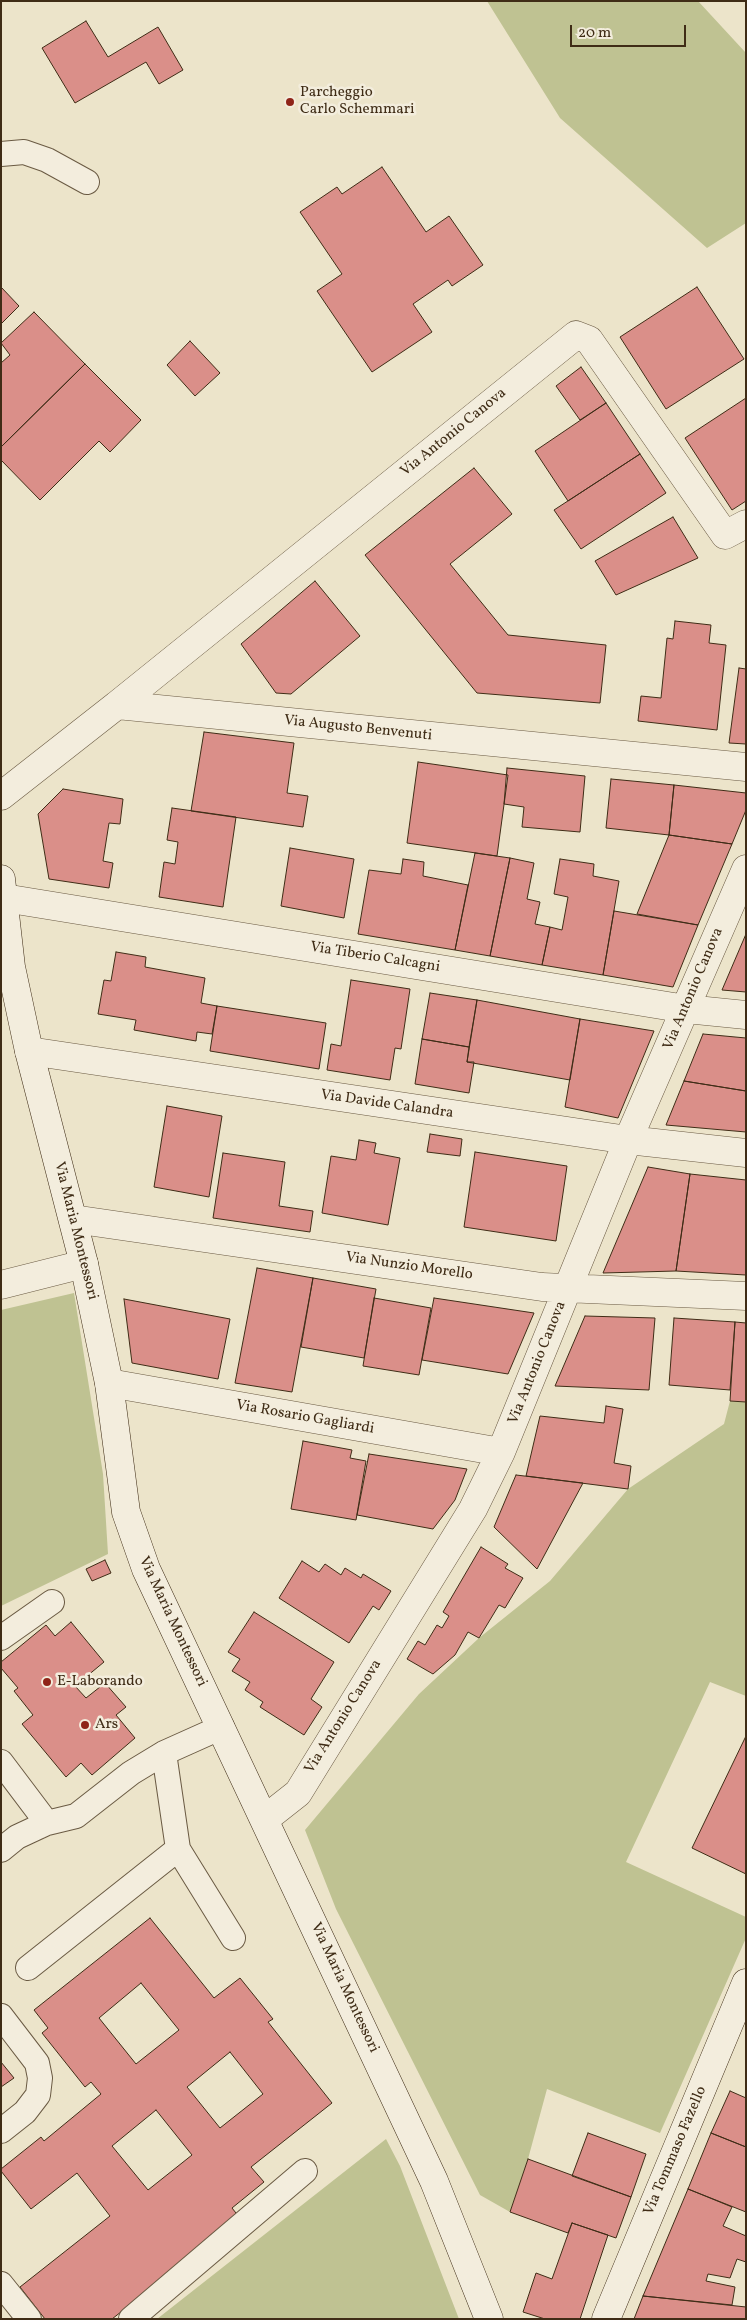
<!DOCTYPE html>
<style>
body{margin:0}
#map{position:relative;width:747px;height:2320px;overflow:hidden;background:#ece4ca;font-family:Vollkorn,serif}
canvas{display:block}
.frame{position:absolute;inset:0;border:2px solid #3f2c16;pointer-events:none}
.scale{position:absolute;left:570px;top:25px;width:116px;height:22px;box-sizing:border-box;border:2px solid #3f2c16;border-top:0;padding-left:6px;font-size:15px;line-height:18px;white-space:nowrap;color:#3f2c16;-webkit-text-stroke:4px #f3eddd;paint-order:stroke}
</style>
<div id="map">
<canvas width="747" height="2320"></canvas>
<div class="frame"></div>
<div class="scale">20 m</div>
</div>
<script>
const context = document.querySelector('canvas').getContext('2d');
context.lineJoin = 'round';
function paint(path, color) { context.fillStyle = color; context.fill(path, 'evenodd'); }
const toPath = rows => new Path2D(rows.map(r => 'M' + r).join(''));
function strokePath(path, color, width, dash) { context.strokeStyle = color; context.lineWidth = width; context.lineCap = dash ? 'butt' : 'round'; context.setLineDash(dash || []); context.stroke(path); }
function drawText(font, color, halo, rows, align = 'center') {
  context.font = font + ' Vollkorn,serif'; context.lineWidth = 5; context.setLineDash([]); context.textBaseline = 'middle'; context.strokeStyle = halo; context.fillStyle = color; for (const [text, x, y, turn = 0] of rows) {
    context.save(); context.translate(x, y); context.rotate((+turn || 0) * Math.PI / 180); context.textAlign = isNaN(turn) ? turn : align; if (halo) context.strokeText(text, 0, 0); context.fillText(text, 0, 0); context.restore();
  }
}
paint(toPath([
 [487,1,698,1,746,53,746,223,707,248,560,118],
 [74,1293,103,1474,108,1554,1,1606,1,1310],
 [730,1401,746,1402,746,1696,710,1682,626,1862,746,1917,746,1938,660,2133,547,2089,528,2159,510,2212,480,2195,336,1909,305,1830,419,1694,479,1638,550,1581,628,1489,724,1424],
 [386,2139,400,2166,459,2319,157,2319]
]), '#bfc292');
const building = toPath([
 [86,21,108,57,158,27,183,70,159,84,146,62,75,103,42,48,86,21],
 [382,167,426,232,449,216,483,265,452,286,448,280,413,304,432,332,372,372,317,291,342,274,300,212,337,187,342,194,382,167],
 [1,287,19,306,1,324,1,287],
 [697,287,744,359,666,409,620,337,697,287],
 [34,312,85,364,1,447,1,363,10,355,1,343,34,312],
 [190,341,220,373,195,396,167,365,190,341],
 [85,364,141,420,110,452,99,441,40,500,1,460,1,447,85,364],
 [581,367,606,403,580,420,556,386,581,367],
 [746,398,746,501,732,510,685,438,746,398],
 [606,403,640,454,568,501,535,451,606,403],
 [640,454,666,493,581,549,554,510,640,454],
 [474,468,512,514,450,564,508,635,606,645,600,703,477,693,365,555,474,468],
 [673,517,698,558,616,595,595,561,673,517],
 [315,581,360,636,291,694,276,693,241,644,315,581],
 [675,621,711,625,709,643,726,645,717,730,638,721,641,696,661,698,667,638,673,639,675,621],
 [739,668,746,669,746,744,729,743,739,668],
 [204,732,294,743,287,793,308,796,303,827,191,811,204,732],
 [418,762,508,775,497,856,407,843,418,762],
 [507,768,585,776,580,832,522,827,524,807,504,804,507,768],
 [611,779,674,785,669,835,606,828,611,779],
 [674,785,746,793,746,810,732,844,669,835,674,785],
 [63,789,123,799,120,824,109,823,103,861,113,863,109,888,49,879,38,814,63,789],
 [172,808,236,817,223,907,159,897,164,862,175,864,178,842,167,840,172,808],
 [669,835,732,844,698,925,637,914,669,835],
 [290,848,354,859,344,918,281,906,290,848],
 [475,853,510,858,490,956,455,950,475,853],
 [510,858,534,863,527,899,540,902,535,924,550,927,542,965,490,956,510,858],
 [403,859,424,862,423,876,468,885,455,950,358,934,369,870,401,874,403,859],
 [560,859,594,864,593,876,619,881,603,975,542,965,550,927,562,930,568,897,554,894,560,859],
 [614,911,698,925,673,987,603,975,614,911],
 [746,934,746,992,722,990,746,934],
 [116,952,146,957,145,967,205,978,201,1003,217,1006,212,1034,197,1032,196,1041,134,1030,136,1020,98,1014,104,980,111,981,116,952],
 [351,980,410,989,401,1049,395,1048,390,1080,327,1070,331,1044,341,1046,351,980],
 [430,993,477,1000,469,1047,422,1039,430,993],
 [477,1000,580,1019,570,1080,467,1062,477,1000],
 [217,1006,326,1023,319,1069,210,1051,217,1006],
 [580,1019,654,1031,618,1118,565,1107,580,1019],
 [703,1034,746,1038,746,1091,684,1081,703,1034],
 [422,1039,469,1047,467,1062,474,1062,469,1093,415,1084,422,1039],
 [684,1081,746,1091,746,1132,666,1125,684,1081],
 [167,1106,222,1116,209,1197,154,1187,167,1106],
 [430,1134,462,1139,460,1156,427,1152,430,1134],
 [359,1140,376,1143,374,1153,400,1158,388,1225,322,1213,331,1156,356,1160,359,1140],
 [475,1152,567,1166,556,1241,464,1227,475,1152],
 [223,1153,285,1162,279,1206,313,1211,310,1232,213,1218,223,1153],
 [648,1167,690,1174,676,1271,603,1273,648,1167],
 [690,1174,746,1180,746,1275,676,1271,690,1174],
 [257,1268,313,1278,292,1392,235,1383,257,1268],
 [313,1278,376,1289,364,1358,301,1347,313,1278],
 [374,1298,431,1308,419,1375,363,1366,374,1298],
 [434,1298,534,1313,508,1374,422,1360,434,1298],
 [124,1299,230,1319,218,1379,132,1363,124,1299],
 [585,1316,655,1318,649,1390,555,1386,585,1316],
 [674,1318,735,1322,730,1390,669,1385,674,1318],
 [735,1322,746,1323,746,1402,730,1401,735,1322],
 [606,1406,623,1409,614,1463,631,1466,628,1489,526,1476,540,1416,604,1423,606,1406],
 [303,1441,352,1450,350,1458,366,1461,356,1520,291,1509,303,1441],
 [369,1454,467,1469,455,1500,433,1529,357,1515,369,1454],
 [516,1475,583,1483,537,1569,494,1527,516,1475],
 [481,1547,508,1564,505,1568,523,1578,505,1608,499,1605,479,1638,468,1632,455,1655,433,1674,407,1659,418,1641,425,1645,437,1625,442,1628,449,1616,443,1612,481,1547],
 [105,1560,111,1573,92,1581,86,1569,105,1560],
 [302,1561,319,1572,325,1564,341,1575,345,1568,361,1578,363,1574,391,1591,379,1610,373,1606,349,1643,279,1598,302,1561],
 [254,1612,334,1662,311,1699,322,1707,304,1735,260,1707,263,1702,245,1690,250,1682,232,1671,240,1659,228,1652,254,1612],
 [71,1622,104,1662,75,1686,86,1698,105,1683,126,1707,116,1715,135,1738,92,1775,81,1763,66,1777,22,1724,33,1715,14,1691,18,1688,1,1668,1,1662,46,1625,55,1636,71,1622],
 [746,1736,746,1874,692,1848,746,1736],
 [150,1918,214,1998,240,1978,273,2019,268,2022,332,2103,251,2167,264,2182,232,2208,240,2218,112,2319,45,2319,20,2287,110,2216,77,2173,31,2209,1,2171,1,2169,41,2137,44,2141,101,2094,91,2082,85,2087,42,2033,48,2028,34,2010,150,1918],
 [141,1983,179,2030,136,2064,99,2018,141,1983],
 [230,2052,263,2094,220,2128,187,2087,230,2052],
 [156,2110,192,2155,148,2190,112,2146,156,2110],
 [1,2062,14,2078,1,2087,1,2062],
 [730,2091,746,2098,746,2147,711,2133,730,2091],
 [588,2133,646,2154,631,2197,572,2176,588,2133],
 [711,2133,746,2147,746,2212,688,2189,711,2133],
 [528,2159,631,2197,616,2238,572,2223,568,2233,510,2212,528,2159],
 [688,2189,732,2207,723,2226,746,2236,746,2262,737,2259,730,2278,708,2274,706,2281,735,2287,732,2305,643,2296,688,2189],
 [572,2223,608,2235,580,2319,545,2319,523,2312,536,2273,552,2279,572,2223],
 [643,2296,746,2307,746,2319,634,2319,643,2296]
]);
paint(building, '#da8f89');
strokePath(building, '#3f2c16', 1);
const lane = toPath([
 [1,154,24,152,47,160,87,182],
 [1,1638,52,1602],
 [164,1753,178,1849,233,1938],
 [1,1762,47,1823],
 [1,1850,17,1837,47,1823,76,1816,131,1773,164,1753,222,1727],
 [28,1968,178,1849],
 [1,2016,37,2063,40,2078,38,2095,25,2112,1,2131],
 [1,2284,29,2319],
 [131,2319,305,2171]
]);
const street = toPath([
 [117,705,576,335,589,340,725,535,746,524],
 [1,796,117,705,746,767],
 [4,898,686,1009,746,1015],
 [29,1051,628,1140,746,1153],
 [73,1219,542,1287,746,1296],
 [1,1285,84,1264],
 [109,1383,501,1452],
 [265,1819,298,1793,473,1509,501,1452,628,1140,746,869]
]);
const secondary = toPath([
 [1,879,11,967,29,1051,84,1264,109,1383,126,1512,146,1569,434,2181,489,2319],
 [606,2319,746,1983]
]);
strokePath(lane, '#6a5a43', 26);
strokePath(street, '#6a5a43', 29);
strokePath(secondary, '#3f2c16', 29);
strokePath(lane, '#f3eddd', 24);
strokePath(street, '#f3eddd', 28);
strokePath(secondary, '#f3eddd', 28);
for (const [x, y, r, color] of [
 [290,102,5,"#8f2418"],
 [47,1682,5,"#8f2418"],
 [85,1725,5,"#8f2418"]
]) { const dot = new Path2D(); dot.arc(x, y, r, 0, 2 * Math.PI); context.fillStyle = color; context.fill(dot); strokePath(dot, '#f3eddd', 2); }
drawText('15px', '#3f2c16', '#f3eddd', [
 ["Parcheggio",300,93],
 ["Carlo Schemmari",300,110],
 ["E-Laborando",57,1682],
 ["Ars",95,1725]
], 'left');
drawText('15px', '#3f2c16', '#f3eddd', [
 ["Via Antonio Canova",454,433,-39],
 ["Via Augusto Benvenuti",358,729,6],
 ["Via Tiberio Calcagni",375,958,9],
 ["Via Antonio Canova",694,989,-67],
 ["Via Davide Calandra",387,1105,8],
 ["Via Maria Montessori",75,1231,76],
 ["Via Nunzio Morello",409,1267,8],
 ["Via Antonio Canova",538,1363,-68],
 ["Via Rosario Gagliardi",305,1418,10],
 ["Via Maria Montessori",172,1622,65],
 ["Via Antonio Canova",344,1717,-58],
 ["Via Maria Montessori",344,1988,65],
 ["Via Tommaso Fazello",676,2151,-67]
]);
</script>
